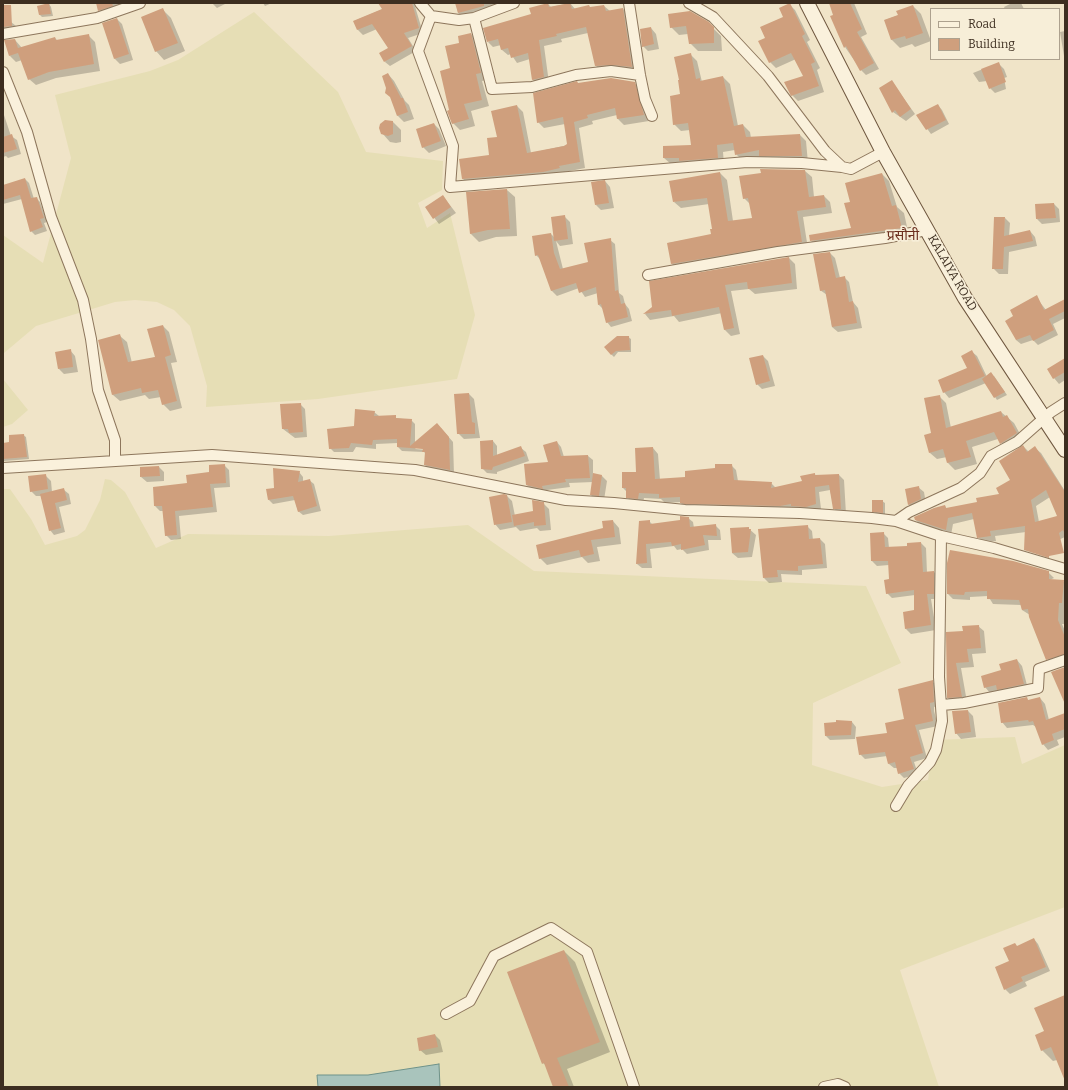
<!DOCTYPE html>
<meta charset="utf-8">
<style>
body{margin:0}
#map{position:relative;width:1068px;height:1090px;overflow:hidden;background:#f0e4c8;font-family:Bitter,serif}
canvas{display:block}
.frame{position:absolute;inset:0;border:4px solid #3d2e20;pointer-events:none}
.legend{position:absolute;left:930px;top:8px;width:130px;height:52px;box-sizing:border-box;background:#f7eed8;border:1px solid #ada18e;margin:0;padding:5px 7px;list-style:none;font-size:12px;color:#3d2e20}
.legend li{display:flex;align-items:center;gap:8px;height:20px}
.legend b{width:20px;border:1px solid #ada18e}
</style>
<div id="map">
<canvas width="1068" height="1090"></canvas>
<div class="frame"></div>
<ul class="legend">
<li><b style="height:5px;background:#faf1dc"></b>Road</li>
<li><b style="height:11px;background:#cf9f7d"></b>Building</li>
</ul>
</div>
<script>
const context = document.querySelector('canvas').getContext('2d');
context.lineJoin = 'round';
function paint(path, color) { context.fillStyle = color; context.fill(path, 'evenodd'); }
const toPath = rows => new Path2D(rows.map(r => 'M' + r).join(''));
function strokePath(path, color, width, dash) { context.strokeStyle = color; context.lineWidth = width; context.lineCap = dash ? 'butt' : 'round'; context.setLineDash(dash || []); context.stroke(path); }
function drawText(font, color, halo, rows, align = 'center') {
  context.font = font + ' Bitter,"Noto Sans Devanagari",serif'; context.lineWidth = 3.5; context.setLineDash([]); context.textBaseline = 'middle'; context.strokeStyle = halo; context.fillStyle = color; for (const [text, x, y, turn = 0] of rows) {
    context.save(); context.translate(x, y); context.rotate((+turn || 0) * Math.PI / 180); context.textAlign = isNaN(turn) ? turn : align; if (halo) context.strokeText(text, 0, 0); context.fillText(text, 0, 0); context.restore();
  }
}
paint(toPath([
 [254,12,338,92,366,152,443,161,442,190,418,203,427,228,450,213,475,315,457,379,318,399,206,407,207,386,190,326,174,310,157,302,135,300,115,302,36,326,4,353,3,358,3,235,43,263,71,158,55,95,150,71,178,60],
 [3,379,28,410,12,424,3,427],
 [105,479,111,480,125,492,156,548,188,534,329,536,468,525,534,571,866,586,901,663,813,703,812,765,882,787,928,780,934,740,1015,737,1022,764,1065,745,1065,907,900,970,939,1087,3,1087,3,489,10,489,31,519,45,545,77,536,85,530,100,500]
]), '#e6deb5');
const water = toPath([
 [439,1064,440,1087,318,1087,317,1075,368,1075,439,1064]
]);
paint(water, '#a9c4bc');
strokePath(water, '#6f938a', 1);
paint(toPath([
 [97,3,120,3,122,9,104,15,99,10],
 [212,3,227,3,217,8],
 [263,3,272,3,265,6],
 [380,3,414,3,423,33,408,38,416,51,390,66,385,62,390,48,377,29,363,35,358,30,354,21,383,9],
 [456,3,509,3,465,19,458,13],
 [570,3,575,9,604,6,610,11,623,9,628,14,637,72,602,72,596,66,588,33,561,39,562,42,544,46,549,83,538,86,533,80,530,59,517,63,511,54,508,55,502,50,501,45,493,47,488,42,548,4,551,7],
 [830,3,854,3,867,34,861,37,879,69,866,75,861,70,845,47],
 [1012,3,1021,3,1024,9,1005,9,1004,7],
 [49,4,51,7,53,16,42,17,40,15,39,6],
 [789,4,795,10,810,40,807,42,820,68,817,70,824,92,798,101,792,95,804,76,796,59,776,68,770,62,766,38,784,17],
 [913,6,921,14,931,41,915,47,912,44,900,48,892,40,885,20,899,15],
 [163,10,171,18,185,51,164,60,156,51],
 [117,19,122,24,133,60,120,64,115,59],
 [3,22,11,22,16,26,17,30,3,31],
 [708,23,721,36,722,51,698,51,690,43,688,34,679,35,671,27],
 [651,28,656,34,659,49,648,51,643,46],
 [1065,31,1065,62,1060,32],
 [471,34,478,41,488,80,482,81,489,106,471,111,475,126,460,130,453,123,450,111,452,69,460,43],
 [89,36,95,42,100,71,56,78,36,85,29,79,22,60,16,62,10,56,15,40,22,48,55,38,58,41],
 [691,55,697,61,702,82,723,77,730,84,738,126,743,125,750,132,751,138,800,135,806,141,808,163,743,161,736,154,735,150,723,152,724,164,671,164,664,158,693,146,690,130,681,131,674,124],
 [998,63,1004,69,1007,77,1004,78,1006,89,995,93,990,88,987,81,979,82,973,73],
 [388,74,394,81,405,101,409,105,414,119,404,122,398,116,391,97],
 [892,82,915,114,906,121,893,112,880,88],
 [634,83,641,89,649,121,624,125,618,119,617,115,592,121,593,124,579,128,585,168,565,172,565,174,469,185,463,179,460,160,490,156,498,138,517,106,523,112,531,153,568,145,565,124,544,128,538,122,579,84],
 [938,105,942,110,949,124,931,134,917,115],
 [3,112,11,136,17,140,21,154,8,158,6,156,3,157],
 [393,122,401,130,401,142,396,143,390,142,382,133],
 [434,124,439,129,446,146,429,153,423,147],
 [805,171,812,177,814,197,824,196,830,202,832,213,803,217,808,249,678,270,672,264,668,243,712,235,713,230,709,204,681,208,674,202,720,173,727,180,733,221,753,219,751,205,744,198],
 [882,174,889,181,897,207,904,213,909,236,819,248,811,241,852,229,851,202],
 [25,179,29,183,34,199,36,198,40,202,47,222,44,223,47,231,35,235,31,231,22,199,3,204,3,186],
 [605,181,610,187,614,208,601,210,596,205],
 [507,190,515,197,517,236,496,237,479,242,471,234,467,193],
 [443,196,456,213,439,224,426,207],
 [1054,204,1059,209,1060,222,1042,224,1037,219],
 [564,216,570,222,573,244,560,246,556,241,563,269,589,263,610,240,615,244,619,293,623,296,625,304,629,309,632,321,611,327,607,322,603,309,598,304,598,293,585,297,579,288,557,296,552,291,541,260,536,255,551,234,555,238],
 [1005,218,1010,223,1009,236,1030,231,1035,237,1037,246,1009,252,1008,274,999,274,993,268],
 [830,253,835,258,840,278,844,277,849,282,853,302,858,308,862,328,838,332,832,327,827,295,820,290],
 [789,258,795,264,797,289,755,294,749,289,731,291,740,334,731,336,725,330,722,313,679,322,674,316,650,320,645,314,653,307],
 [1036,297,1046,310,1065,301,1065,318,1053,324,1058,335,1038,345,1033,340,1021,344,1016,340,1014,316],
 [163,326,169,332,177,362,171,363,182,408,170,411,163,404,161,397,149,399,145,395,120,401,113,395,99,341,120,336,127,342,132,363,156,357],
 [628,337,631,339,631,352,618,352,614,357,611,354],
 [70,350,75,356,78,372,64,374,59,369],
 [971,351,977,356,987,377,994,376,1007,395,997,400,986,383,949,398,944,392,968,368],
 [763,356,768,361,775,386,762,389,757,384],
 [1065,360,1065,380,1059,384,1054,378],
 [469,394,474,399,480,438,464,439,458,433],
 [939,396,946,403,951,428,1001,412,1014,423,1020,434,1007,450,998,439,972,447,977,464,955,470,948,463,947,457,937,459,930,453],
 [300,404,305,409,307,437,295,438,283,429],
 [374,412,379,416,411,420,415,424,415,443,441,428,453,442,454,474,429,469,425,465,426,454,424,452,402,451,398,447,398,443,376,444,376,449,356,447,353,452,334,452,330,448],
 [417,447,428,450,415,449],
 [23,435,26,437,29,459,4,461,3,444,11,442],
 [493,441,497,446,497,456,521,448,526,452,529,461,497,472,497,474,487,473,482,468],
 [557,442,561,447,564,457,588,456,593,460,593,474,602,476,607,481,604,500,596,500,591,495,593,482,569,483,570,487,547,490,547,493,532,490,527,485,549,463],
 [1023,446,1029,452,1035,448,1041,453,1065,491,1065,537,1031,552,1025,547,1026,532,995,536,996,541,984,543,978,537,974,519,953,524,951,535,921,526,916,520,945,506,947,509,978,503,1001,495,1011,481],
 [1050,497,1058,517,1039,522,1036,506],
 [653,448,658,454,660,480,686,478,731,465,736,470,738,481,771,483,776,488,803,482,815,474,816,476,839,475,844,480,846,514,839,514,834,508,830,490,819,492,821,509,811,512,686,508,680,502,665,503,661,499,644,498,643,504,632,502,627,497,627,492,623,488,637,473],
 [224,465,229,470,230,487,214,488,217,512,179,516,181,539,171,540,166,535,163,511,160,511,155,506,154,488,188,484],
 [159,467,164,472,164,481,147,482,141,477],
 [299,472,303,477,303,482,309,480,314,484,321,511,303,515,298,511,295,500,273,504,269,500,275,488],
 [45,475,51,481,52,492,64,490,69,494,71,504,59,507,65,532,54,535,50,530,41,496,36,496,31,491],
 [918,487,924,492,926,504,914,510,909,505,906,490],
 [507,496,512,501,515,516,534,512,543,503,549,509,551,530,540,531,537,528,520,531,516,527,500,530,495,524],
 [882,501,885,503,885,515,876,513,873,511],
 [688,518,693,522,694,528,715,525,720,530,721,540,708,540,709,550,687,554,682,549,677,550,674,546,650,549,652,568,642,568,637,564,649,521,653,525,681,521],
 [613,521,619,528,621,544,597,547,600,561,588,563,582,557,547,565,540,558,605,529],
 [807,526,812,531,813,540,820,539,825,544,827,568,802,570,802,575,781,574,782,582,769,583,764,578],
 [748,528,756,535,752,557,738,558,732,553],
 [883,533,888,538,889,548,908,547,921,543,926,548,927,573,934,572,939,577,938,599,931,599,936,630,911,634,906,629,916,611,915,595,892,598,887,593,890,580,889,565,877,566,872,561],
 [1048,572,1054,578,1045,582,1065,582,1065,624,1062,624,1065,631,1065,660,1053,664,1047,659,1030,615,1022,610,1021,605,993,604,988,596,970,597,970,600,953,599,948,594],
 [978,626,984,631,986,653,972,654,974,667,961,668,967,702,953,703,948,698,947,633,964,632],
 [1017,660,1022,666,1028,689,1003,694,999,690,990,693,985,687,1002,671],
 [932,681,937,686,939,706,934,707,934,711,938,726,919,730,927,758,914,762,918,774,904,778,899,773,897,768,894,768,889,764,887,756,865,759,860,754,905,720],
 [1026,698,1029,701,1040,698,1045,704,1049,720,1065,714,1065,737,1057,740,1059,745,1048,750,1043,744,1036,727,1033,725,1007,728,1002,722],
 [968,711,973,716,976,737,961,739,956,733],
 [837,721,852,722,856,727,855,739,830,740,826,736],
 [1034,939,1038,944,1050,971,1025,982,1027,986,1010,994,1005,989,1010,961,1018,947],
 [564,951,575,962,610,1052,567,1069,574,1087,555,1087,547,1066,543,1063],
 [1065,996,1065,1077,1057,1060,1053,1061,1042,1050,1045,1032],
 [435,1035,440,1040,443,1052,426,1055,420,1050]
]), '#0003');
paint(toPath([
 [49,3,51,14,39,15,37,6],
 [96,3,112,3,113,6,98,11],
 [378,3,412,3,419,28,404,33,412,46,384,62,379,53,388,48,372,24,357,30,353,21,382,9],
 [455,3,484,3,484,6,458,13],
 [548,3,549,7,570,3,572,9,589,5,590,7,604,5,606,11,623,8,632,67,612,65,595,66,586,27,556,34,557,36,539,40,544,77,532,80,528,53,511,58,508,48,501,50,498,39,487,42,483,28,531,14,529,8],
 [790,3,805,34,802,36,815,62,811,64,819,86,791,96,784,82,803,76,791,53,769,63,758,41,765,38,760,27,783,17,779,8],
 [829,3,850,3,862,29,857,32,874,63,860,71,846,46,844,48,830,16,833,15],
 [3,5,11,5,12,26,3,27],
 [913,5,923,33,906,39,905,36,891,40,884,20,898,15,896,11],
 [163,8,178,43,155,52,141,17],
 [690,11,709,22,714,27,714,43,689,44,686,26,670,28,668,14],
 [117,18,129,54,114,59,102,23],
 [651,27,654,44,642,47,640,29],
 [471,33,481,73,476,74,482,100,464,104,469,119,452,124,447,111,449,110,440,71,450,68,445,46,459,43,458,36],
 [89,34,94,64,49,72,28,80,18,53,9,56,4,40,15,39,18,48,55,37,56,40],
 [691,53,696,79,700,78,700,81,723,76,734,126,743,124,746,137,800,134,802,156,759,156,759,150,735,155,733,143,717,145,718,158,679,161,679,158,663,158,663,146,691,145,688,123,673,125,670,96,680,94,678,80,679,80,674,57],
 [999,62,1006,82,989,89,981,69],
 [388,73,401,98,403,98,408,112,397,116,390,97,385,93,386,88,382,76],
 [611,78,635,82,644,115,617,119,615,108,587,115,588,118,574,122,580,162,559,166,560,168,543,172,462,179,459,159,489,155,487,138,497,137,491,111,517,105,527,153,564,146,567,144,563,117,537,123,533,93,577,81,578,83],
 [892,80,911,109,900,117,895,110,892,113,879,88],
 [938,104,946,120,926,130,916,115],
 [385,120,393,121,393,134,388,136,381,134,379,128,380,124],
 [434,123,441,141,422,148,416,129],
 [12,134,17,149,3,153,3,137],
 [760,169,805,170,809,197,824,195,826,207,797,211,802,242,671,264,667,243,711,234,710,229,712,229,707,198,673,202,669,181,720,172,728,221,752,218,748,198,743,199,739,176,761,173],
 [882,173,892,206,896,205,902,228,810,241,809,235,851,228,844,203,850,202,845,183],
 [25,178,31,198,37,197,44,218,40,219,43,227,30,232,20,195,3,200,3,185],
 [605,180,609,203,595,205,591,182],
 [507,189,510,229,488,230,470,234,466,192],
 [443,195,451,207,433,219,425,207],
 [1054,203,1056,218,1036,219,1035,204],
 [565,215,568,239,554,241,551,217],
 [994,217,1005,217,1004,236,1030,230,1033,241,1004,247,1003,269,992,269],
 [551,233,554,253,560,269,588,262,584,243,611,238,615,291,618,290,621,304,625,303,628,317,606,323,601,304,598,305,596,287,579,293,576,283,551,291,538,255,535,256,532,236],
 [830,252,836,278,845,276,849,302,853,301,857,323,832,327,825,290,820,291,813,254],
 [789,257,792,283,748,289,747,282,725,285,734,328,724,330,719,307,672,316,671,310,643,314,652,307,649,281],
 [1037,295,1044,310,1065,299,1065,311,1049,319,1054,330,1033,341,1030,335,1016,340,1005,321,1013,316,1010,310],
 [163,325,171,355,165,357,177,401,162,405,158,390,142,393,141,388,112,395,98,340,120,334,128,362,155,357,147,329],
 [617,336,629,336,630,350,616,351,611,355,604,347],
 [71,349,73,367,58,369,55,352],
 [972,350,985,376,943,393,938,380,967,368,961,356],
 [763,355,770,381,756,385,749,358],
 [1065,358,1065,372,1053,379,1047,369],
 [991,372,1005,392,994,398,982,379],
 [469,393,472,422,475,423,475,434,457,434,454,394],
 [940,395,946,428,1001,411,1003,417,1007,415,1017,433,1000,444,994,432,966,441,971,457,947,463,943,449,929,453,924,435,931,433,924,398],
 [301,403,303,432,289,433,288,429,282,429,280,404],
 [355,409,375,411,374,416,396,415,396,418,412,419,410,446,437,423,449,437,450,470,424,465,425,452,422,452,423,449,397,447,397,439,373,440,372,445,351,443,349,448,329,449,327,429,354,426],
 [24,434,27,457,3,459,3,443,9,442,9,435],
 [493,440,493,456,521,446,525,456,493,467,492,470,481,469,480,441],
 [557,441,561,456,588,455,590,478,565,479,566,482,542,486,543,489,526,485,524,464,548,462,543,445],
 [1023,445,1027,452,1035,446,1065,492,1065,534,1063,530,1059,533,1064,553,1049,556,1049,558,1024,550,1025,526,990,531,991,536,977,538,972,513,948,518,946,530,915,520,914,517,934,508,945,505,946,508,977,502,976,498,999,494,996,488,1010,480,999,461],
 [1046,490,1057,516,1035,522,1031,500],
 [653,447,655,479,685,477,685,471,715,468,715,464,732,464,734,480,772,482,771,488,802,481,800,476,815,473,815,475,839,474,841,509,833,509,829,485,815,487,816,504,806,507,791,506,791,504,780,506,685,504,680,503,680,497,659,498,659,494,639,493,638,499,626,498,626,488,622,488,622,472,636,472,635,448],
 [225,464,226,483,210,484,213,507,175,511,177,535,165,536,162,506,154,506,153,487,187,483,186,475,209,472,209,465],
 [159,466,160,476,140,477,140,467],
 [273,468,300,471,298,482,310,479,317,506,298,512,293,496,268,500,266,489,274,488],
 [593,473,602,475,599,496,590,495],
 [46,474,48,489,30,492,28,476],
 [919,486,921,499,908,505,905,489],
 [64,488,67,500,55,503,61,528,49,531,40,494],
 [504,494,507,495,512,522,494,525,489,497],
 [532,500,544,502,546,525,534,526,534,522,514,526,512,515,533,511],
 [872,500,883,500,883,513,872,512],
 [680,516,689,517,690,527,716,524,717,536,703,535,705,545,681,550,681,544,672,546,671,542,646,544,647,563,636,564,639,521,650,520,650,524,680,520],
 [613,520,615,537,591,540,594,554,581,557,579,550,539,559,536,545,603,528,602,521],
 [808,525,809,539,820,538,823,564,798,566,798,571,777,570,778,577,763,578,758,529],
 [749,527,749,529,751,529,748,552,732,553,730,528],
 [884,532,885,547,907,546,907,543,921,542,923,572,934,571,934,594,927,594,931,625,905,629,903,612,914,610,914,590,886,594,884,580,889,579,888,561,871,561,870,533],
 [950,550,1013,561,1049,571,1049,579,1064,580,1062,603,1059,603,1058,620,1065,637,1065,654,1046,660,1029,617,1028,609,1022,610,1019,600,987,599,987,591,965,592,964,595,947,594,947,563],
 [979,625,981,648,967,649,969,662,956,663,962,697,947,698,946,632,963,631,962,626],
 [1017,659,1024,684,997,690,996,685,984,688,981,676,1001,670,999,664],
 [1065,667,1065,704,1051,672],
 [933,680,934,702,930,703,930,706,933,721,915,725,923,753,910,757,914,769,898,774,895,762,888,764,885,752,859,755,856,737,887,733,885,723,904,719,898,689],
 [1027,697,1028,700,1040,697,1046,720,1065,713,1065,729,1052,734,1054,740,1042,745,1033,721,1029,722,1028,720,1001,723,998,703],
 [968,710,971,732,955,734,952,711],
 [836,720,852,721,851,735,825,736,824,723,836,722],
 [1034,938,1046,967,1021,977,1023,981,1004,990,995,967,1009,961,1003,948,1015,943,1017,946],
 [564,950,600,1042,557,1058,569,1087,553,1087,544,1063,542,1064,507,972],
 [1065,995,1065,1081,1051,1047,1041,1051,1035,1035,1044,1031,1034,1008],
 [435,1034,438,1047,419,1051,417,1038]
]), '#cf9f7d');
const street = toPath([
 [420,3,431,16,459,20,474,18,514,3],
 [629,3,640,75,645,99,652,116],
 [689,3,713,17,768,76,825,151,842,167,851,169,883,152],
 [431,16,418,51,453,146,450,187,747,162,802,163,842,167],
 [474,18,492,89,532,87,576,75,611,71,640,75],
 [3,34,97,18,140,3],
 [3,72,27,132,51,217,83,300,91,339,98,390,115,440,115,460],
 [648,275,778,252,885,238,927,230],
 [3,468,212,455,415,470,566,500,614,503,685,510,800,513,872,518,896,521,941,536,994,548,1065,569],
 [896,521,909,512,961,488,980,473,991,456,1017,442,1051,412,1065,403],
 [942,705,964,703,1038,688,1039,669,1065,660],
 [896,806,908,786,930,762,936,750,942,721,939,677,941,536],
 [446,1014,470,1001,494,956,551,928,587,952,634,1087],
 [824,1087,838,1084,845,1087]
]);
const secondary = toPath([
 [807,3,883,152,965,298,1065,450]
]);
strokePath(street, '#8d765c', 12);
strokePath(secondary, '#6f573f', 16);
strokePath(street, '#faf1dc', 10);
strokePath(secondary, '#faf1dc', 14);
drawText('12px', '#3d2e20', '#f7eed8', [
 ["KALAIYA ROAD",952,273,60]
]);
drawText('14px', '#6b2e1e', '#f7eed8', [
 ["प्रसौनी",903,236]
]);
</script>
